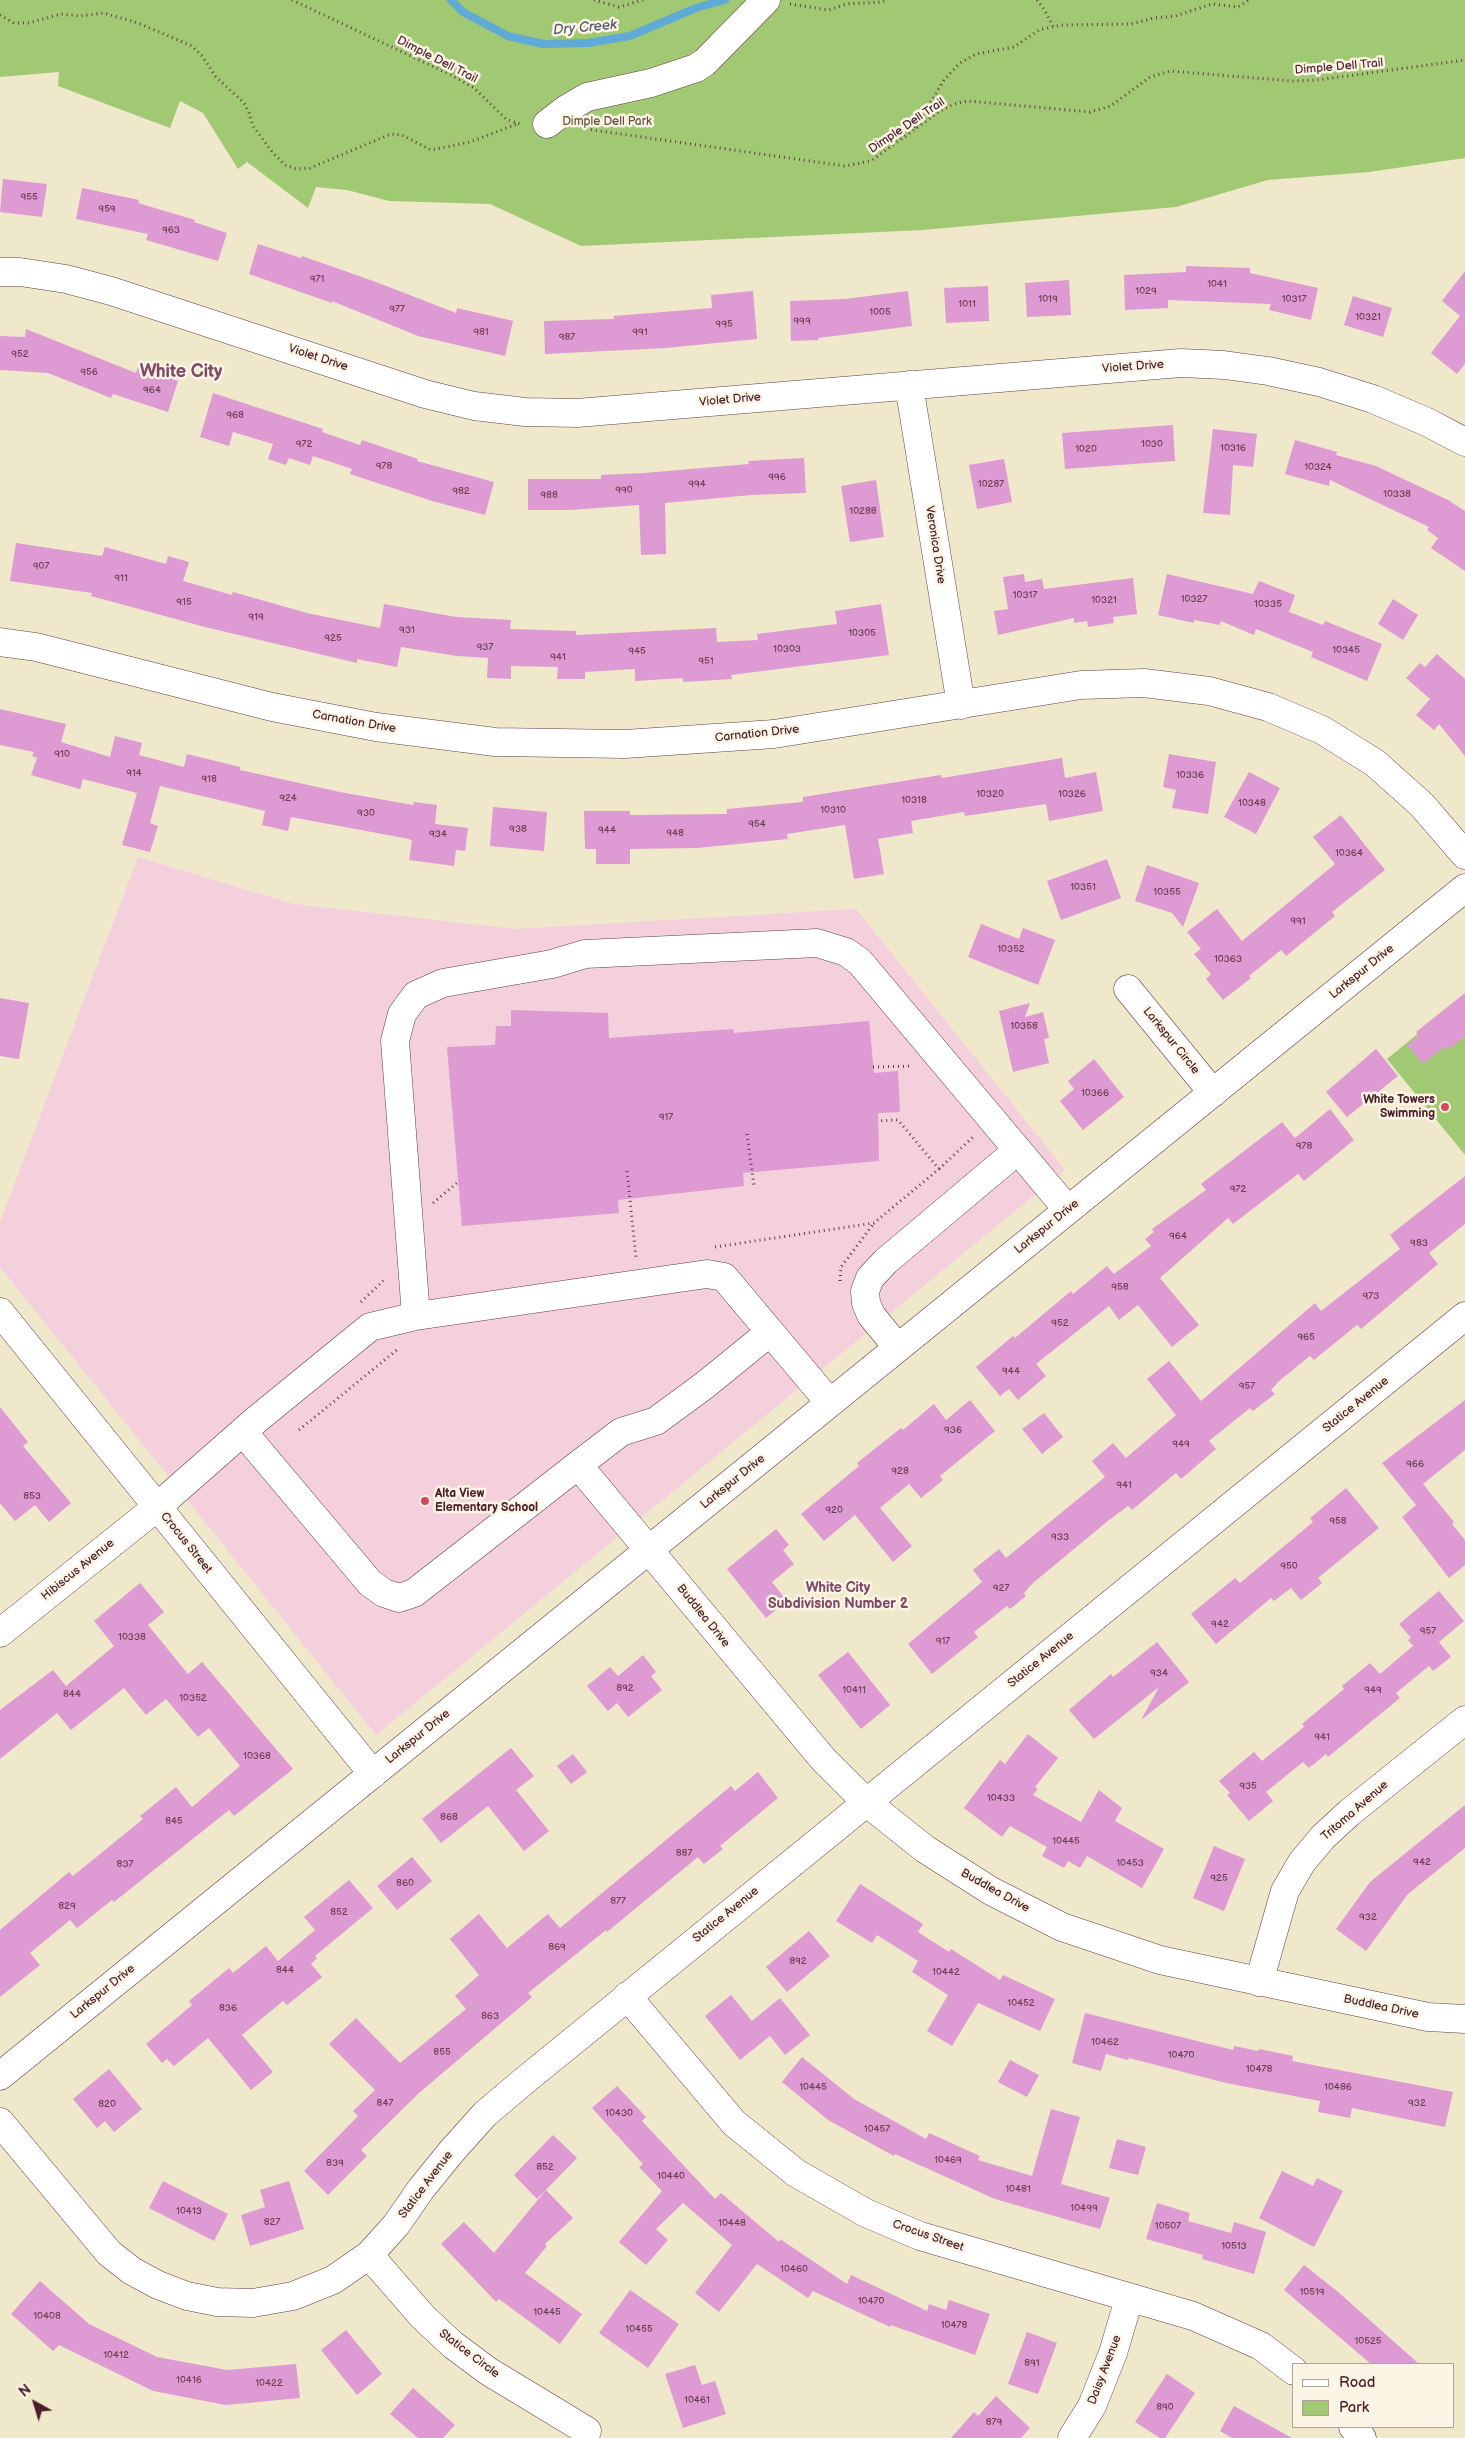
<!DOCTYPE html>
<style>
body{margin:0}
#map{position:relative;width:1465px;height:2438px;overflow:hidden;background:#f0e8cb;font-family:"Balsamiq Sans",sans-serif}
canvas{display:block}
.legend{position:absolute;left:1292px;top:2363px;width:162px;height:65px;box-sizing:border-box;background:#fcf5e5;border:1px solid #b59f9b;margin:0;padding:6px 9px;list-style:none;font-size:15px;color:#4a1f2b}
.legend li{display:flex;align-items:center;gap:10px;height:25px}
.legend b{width:25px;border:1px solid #b59f9b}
.north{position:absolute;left:10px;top:2378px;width:50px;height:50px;-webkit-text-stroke:4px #fcf5e5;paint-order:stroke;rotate:321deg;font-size:14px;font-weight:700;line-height:20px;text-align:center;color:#4a1f2b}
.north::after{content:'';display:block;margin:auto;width:18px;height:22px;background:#4a1f2b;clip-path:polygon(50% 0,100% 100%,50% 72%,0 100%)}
</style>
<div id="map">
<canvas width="1465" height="2438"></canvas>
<ul class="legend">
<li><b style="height:6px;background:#fff"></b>Road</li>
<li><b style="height:14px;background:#a1c974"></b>Park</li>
</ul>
<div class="north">N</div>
</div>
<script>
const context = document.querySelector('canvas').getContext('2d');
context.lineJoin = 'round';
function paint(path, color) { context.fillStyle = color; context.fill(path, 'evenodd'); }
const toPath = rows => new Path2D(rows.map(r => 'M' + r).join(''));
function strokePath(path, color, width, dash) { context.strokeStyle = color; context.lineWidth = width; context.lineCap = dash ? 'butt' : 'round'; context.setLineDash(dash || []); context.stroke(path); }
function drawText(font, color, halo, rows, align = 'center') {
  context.font = font + ' "Balsamiq Sans",sans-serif'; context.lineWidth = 5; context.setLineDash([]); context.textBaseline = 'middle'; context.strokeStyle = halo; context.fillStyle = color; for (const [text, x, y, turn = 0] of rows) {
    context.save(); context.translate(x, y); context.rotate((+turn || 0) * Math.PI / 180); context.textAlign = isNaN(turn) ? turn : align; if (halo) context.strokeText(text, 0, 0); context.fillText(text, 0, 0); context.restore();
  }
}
paint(toPath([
 [138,857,294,904,515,929,856,909,1065,1170,376,1735,0,1267,0,1222]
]), '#f4cfdc');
paint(toPath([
 [0,0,1465,0,1465,158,1369,172,1268,180,1176,207,923,230,581,246,490,204,389,201,347,190,316,187,308,208,247,162,238,169,203,113,180,101,170,128,58,86,59,72,0,77],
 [1465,995,1465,1155,1387,1059]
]), '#a1c974');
strokePath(toPath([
 [451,0,463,12,508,36,543,44,588,43,630,36,696,8,725,0]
]), '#5faad7', 8);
paint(toPath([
 [3,179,47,184,42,217,0,212],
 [82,188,139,200,138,203,195,220,194,222,227,233,218,261,146,240,148,234,76,219],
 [258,244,301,258,302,256,376,282,456,313,457,308,513,321,505,356,418,336,332,301,332,303,249,274],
 [1186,266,1250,268,1250,273,1318,288,1311,320,1269,310,1271,304,1168,300,1168,308,1125,310,1124,275,1186,272],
 [1465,271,1465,364,1457,374,1431,353,1460,316,1442,301],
 [1069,280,1071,315,1027,317,1025,283],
 [988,286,989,321,946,323,944,288],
 [753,291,757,339,666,348,545,354,544,321,614,319,614,316,712,308,711,295],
 [908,291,912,326,818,338,818,340,791,341,790,301,845,299],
 [1353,296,1392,308,1383,337,1344,325],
 [26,329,136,373,138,367,178,381,168,412,113,394,111,398,48,373,0,370,0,336,25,337],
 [213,393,323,429,322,432,360,445,362,440,418,459,417,461,494,482,485,515,432,501,350,474,352,469,313,456,310,465,289,458,286,465,268,459,273,444,233,432,229,446,200,437],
 [1173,425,1175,461,1065,469,1062,433],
 [1213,429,1257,434,1253,467,1233,465,1230,515,1203,513],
 [1295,440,1337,452,1336,455,1376,466,1448,500,1465,511,1465,571,1431,548,1438,538,1427,530,1429,527,1330,480,1329,486,1285,474],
 [804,458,806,493,751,495,665,503,666,554,641,555,639,505,570,510,528,510,528,479,601,479,601,475,644,473,749,464,748,461],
 [1004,459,1012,502,977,509,969,465],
 [876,480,884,537,850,542,841,486],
 [16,543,102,556,105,547,166,564,168,556,189,562,183,581,232,595,233,592,307,613,380,628,384,604,456,617,511,620,510,629,576,631,576,635,716,628,717,642,758,640,757,634,837,624,835,611,881,604,889,655,731,675,732,679,683,682,683,678,635,681,635,669,585,672,585,679,557,679,558,667,511,666,511,679,487,678,488,658,457,656,401,647,397,667,357,659,357,663,205,627,91,596,92,593,10,581],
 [1024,574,1025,582,1042,579,1044,589,1133,578,1137,614,1113,617,1114,623,1088,627,1087,621,1074,623,1074,618,998,635,994,611,1008,609,1003,577],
 [1167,574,1253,594,1259,581,1295,595,1289,612,1323,625,1325,621,1382,644,1367,681,1311,657,1313,652,1256,629,1254,635,1221,621,1220,625,1194,620,1194,623,1158,615],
 [1393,599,1418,615,1403,640,1378,624],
 [1437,654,1465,679,1465,756,1439,724,1434,730,1416,715,1430,699,1406,678,1420,663,1425,667],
 [0,709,66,724,61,742,110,757,115,736,142,743,139,755,184,767,187,754,240,767,240,770,340,792,413,805,414,802,437,805,435,824,468,828,465,851,456,850,454,866,409,860,412,841,409,839,291,817,288,831,262,825,265,811,160,786,150,823,158,826,150,852,122,845,137,793,83,779,80,789,31,775,37,758,32,756,34,752,0,745],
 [1169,754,1216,762,1208,814,1172,808,1176,790,1163,787],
 [1062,758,1065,778,1096,772,1103,811,1049,821,1046,804,965,816,964,812,911,821,913,833,878,839,884,874,854,879,845,825,787,834,788,839,697,848,630,849,630,864,596,864,596,849,585,849,584,811,630,811,630,815,727,814,727,809,803,802,803,797,941,775,942,778],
 [1249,772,1280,788,1256,834,1224,817],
 [493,807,547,812,544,851,490,846],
 [1341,815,1385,870,1332,912,1335,916,1286,956,1281,950,1249,976,1251,978,1223,1000,1206,979,1211,974,1194,954,1201,949,1187,932,1217,909,1242,941,1335,864,1313,837],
 [1107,859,1121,898,1061,920,1047,881],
 [1147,865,1199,883,1183,927,1172,913,1135,901],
 [981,924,1019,939,1023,928,1055,940,1038,985,968,957],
 [1465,993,1465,1036,1448,1050,1445,1046,1423,1064,1407,1045,1419,1036,1416,1032],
 [0,998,29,1003,19,1059,0,1056],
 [1030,1003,1025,1017,1043,1012,1049,1038,1044,1039,1049,1063,1013,1072,999,1011],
 [511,1010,608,1013,609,1038,733,1029,734,1033,869,1021,874,1073,898,1071,900,1112,878,1113,879,1161,743,1173,744,1186,618,1200,619,1213,462,1226,447,1047,495,1045,496,1026,511,1026],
 [1376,1049,1398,1076,1347,1117,1326,1092],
 [1094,1059,1124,1097,1083,1130,1060,1101,1074,1089,1068,1081],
 [1330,1109,1354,1140,1304,1181,1298,1174,1233,1224,1228,1218,1160,1278,1199,1325,1172,1347,1138,1305,1119,1320,1109,1306,1036,1364,1046,1376,1018,1400,1009,1389,1000,1396,976,1367,1013,1336,1015,1338,1071,1291,1073,1294,1107,1266,1114,1274,1151,1246,1145,1239,1154,1232,1152,1229,1206,1190,1201,1184,1282,1122,1295,1138],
 [1465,1176,1465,1224,1429,1253,1438,1264,1361,1329,1357,1325,1314,1360,1310,1356,1279,1381,1271,1390,1275,1394,1253,1411,1250,1408,1209,1441,1216,1449,1181,1479,1176,1473,1132,1510,1128,1506,1109,1520,1033,1583,1024,1593,1026,1596,1010,1609,1007,1606,974,1632,978,1637,932,1674,908,1644,982,1582,973,1570,999,1549,1006,1558,1105,1477,1092,1461,1113,1443,1126,1458,1176,1415,1147,1379,1169,1361,1201,1401,1315,1303,1321,1311,1400,1249,1390,1235],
 [970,1400,995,1431,940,1476,943,1480,921,1498,909,1484,880,1508,912,1546,893,1562,855,1515,824,1541,801,1514,859,1466,857,1463,901,1428,903,1430,934,1404,946,1420],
 [1465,1400,1465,1450,1423,1484,1454,1522,1452,1524,1465,1540,1465,1565,1449,1578,1402,1517,1416,1505,1382,1463],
 [0,1407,28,1442,23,1446,71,1503,49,1522,35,1505,15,1521,0,1503],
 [1044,1413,1063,1437,1042,1454,1022,1429],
 [1346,1488,1379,1528,1318,1578,1322,1583,1301,1600,1291,1588,1274,1601,1271,1598,1216,1644,1191,1614,1235,1578,1240,1583,1313,1522,1310,1518],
 [776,1529,789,1545,783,1550,794,1564,772,1582,787,1601,766,1618,727,1569],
 [140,1583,164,1612,148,1625,188,1674,202,1662,293,1769,234,1816,229,1810,114,1902,112,1900,77,1928,70,1920,30,1953,40,1965,0,1997,0,1930,69,1872,73,1876,143,1819,140,1816,176,1787,192,1807,240,1766,209,1728,198,1737,166,1699,146,1715,124,1688,71,1730,57,1713,0,1759,0,1710,53,1670,66,1686,114,1646,94,1621],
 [1439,1591,1464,1621,1439,1642,1451,1657,1433,1671,1429,1666,1396,1693,1400,1698,1328,1757,1326,1754,1309,1768,1303,1762,1266,1792,1273,1801,1249,1821,1227,1795,1230,1793,1219,1781,1254,1752,1262,1761,1304,1727,1302,1724,1344,1689,1342,1686,1370,1663,1380,1674,1413,1646,1408,1640,1411,1638,1399,1624],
 [1157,1642,1189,1682,1141,1720,1159,1687,1094,1739,1069,1710,1111,1674,1113,1677],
 [848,1652,890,1705,861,1729,818,1675],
 [643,1655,656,1672,651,1676,662,1690,628,1717,617,1703,608,1711,587,1686,610,1667,618,1676],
 [1028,1734,1058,1758,1035,1787,1038,1789,1033,1795,1081,1822,1099,1790,1122,1808,1115,1821,1164,1849,1142,1888,1087,1856,1080,1868,1068,1861,1064,1868,1042,1856,1047,1847,1010,1826,1002,1837,964,1808,1000,1760,1005,1764],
 [511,1748,534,1776,516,1790,549,1831,524,1851,488,1806,441,1843,422,1819],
 [573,1754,587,1772,571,1784,557,1766],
 [758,1772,778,1798,720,1846,723,1849,704,1864,698,1857,607,1932,606,1930,528,1993,532,1997,419,2093,361,2150,367,2156,328,2195,304,2171,358,2116,353,2111,375,2090,329,2044,356,2018,400,2063,466,2009,455,1996,479,1975,450,1939,479,1914,507,1948,548,1914,560,1928,731,1786,735,1791],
 [1465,1805,1465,1848,1408,1894,1366,1951,1336,1929,1370,1882],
 [1214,1846,1245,1859,1224,1911,1193,1898],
 [412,1857,432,1881,397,1910,377,1886],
 [349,1880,373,1908,315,1956,317,1958,311,1964,322,1977,287,2005,283,2001,242,2035,273,2072,251,2090,208,2038,174,2066,167,2059,162,2063,146,2044,192,2005,189,2001,229,1968,233,1973,266,1946,278,1961,315,1930,304,1917],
 [860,1884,923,1924,918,1932,949,1952,951,1949,1000,1980,1003,1975,1055,1999,1040,2031,978,2003,952,2046,927,2031,948,1995,912,1972,918,1961,877,1935,872,1943,836,1921],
 [809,1931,830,1956,787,1992,766,1967],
 [731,1995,752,2021,780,1998,810,2035,785,2055,770,2036,740,2060,705,2016],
 [1085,2013,1233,2050,1234,2046,1258,2051,1259,2049,1293,2056,1292,2061,1453,2092,1445,2127,1352,2108,1350,2118,1318,2112,1320,2101,1226,2083,1129,2058,1128,2060,1106,2054,1101,2071,1072,2063],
 [802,2057,854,2099,926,2139,929,2133,980,2156,978,2160,1032,2176,1051,2109,1080,2117,1061,2184,1110,2198,1100,2229,995,2199,895,2154,894,2156,828,2120,782,2082],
 [1010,2060,1039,2075,1027,2097,998,2082],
 [109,2069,142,2109,114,2132,105,2121,97,2128,73,2099],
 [617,2086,646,2117,642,2121,715,2199,721,2193,779,2242,780,2239,847,2284,851,2275,927,2311,929,2304,946,2310,949,2300,990,2314,975,2355,891,2325,890,2327,813,2291,808,2298,757,2264,719,2312,695,2293,732,2245,683,2203,656,2229,668,2240,646,2265,619,2242,662,2191,639,2167,643,2164,592,2108],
 [553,2135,577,2158,537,2199,514,2175],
 [1117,2139,1146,2147,1138,2175,1109,2168],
 [1282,2171,1313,2186,1317,2178,1343,2191,1314,2247,1259,2218],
 [163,2181,228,2214,214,2241,149,2208],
 [289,2181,304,2229,250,2246,241,2215,265,2207,260,2190],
 [546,2190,573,2218,545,2244,547,2246,525,2273,582,2314,560,2344,499,2299,496,2302,441,2244,464,2222,494,2253],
 [1157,2203,1190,2213,1188,2221,1231,2233,1234,2222,1266,2232,1254,2274,1202,2259,1203,2255,1146,2239],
 [1304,2265,1337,2291,1419,2364,1371,2364,1284,2290],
 [40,2281,89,2324,157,2357,227,2370,296,2364,300,2398,226,2405,153,2391,59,2345,53,2351,11,2314],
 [630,2290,679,2324,648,2368,599,2333],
 [346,2330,382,2374,357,2395,321,2350],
 [1027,2332,1057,2343,1038,2394,1008,2384],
 [695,2365,702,2385,715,2381,726,2414,683,2428,665,2374],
 [1167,2374,1195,2393,1165,2438,1160,2438,1135,2422],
 [413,2388,455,2425,443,2438,418,2438,390,2414],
 [996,2396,1030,2428,1021,2438,951,2438,974,2412,978,2416],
 [1234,2406,1292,2438,1232,2438,1220,2431]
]), '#de9ad2');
const minor = toPath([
 [547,124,565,110,587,97,651,83,696,68,705,62,766,0],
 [0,272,20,272,66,279,111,291,425,394,474,406,525,412,577,413,1181,363,1224,365,1268,371,1319,382,1373,399,1427,422,1465,442],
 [909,385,961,705],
 [0,642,36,647,272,707,376,727,495,742,625,744,774,734,1081,685,1144,683,1209,691,1268,707,1322,730,1375,763,1422,805,1465,855],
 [1128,989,1213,1093],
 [0,1312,373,1774],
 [416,1316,395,1041,402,1014,416,995,443,983,552,964,585,954,817,943,846,952,860,962,1068,1210],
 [898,1348,871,1315,866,1303,865,1291,870,1278,886,1261,1018,1150],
 [243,1432,370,1583,384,1593,399,1598,414,1593,578,1465,823,1759,866,1802,925,1849,991,1891,1062,1927,1160,1960,1428,2017,1465,2019],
 [578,1465,621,1432,656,1421,705,1385,770,1332],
 [0,1633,157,1507,256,1420,370,1327,416,1316,707,1274,724,1277,830,1403],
 [1259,1982,1285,1891,1302,1862,1323,1837,1349,1813,1465,1720],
 [627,1996,734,2123,796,2173,866,2213,920,2236,1193,2316,1261,2346,1294,2371],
 [0,2076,1465,888],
 [0,2122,109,2253,132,2271,158,2285,187,2296,217,2302,253,2303,293,2296,333,2280,369,2255,396,2225,421,2189,451,2152,485,2114,524,2081,1465,1316],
 [369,2255,423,2317,453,2345,488,2371,587,2431],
 [1353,2427,1362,2438],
 [1072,2438,1092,2406,1113,2353,1129,2299]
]);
strokePath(minor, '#633d43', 29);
strokePath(toPath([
 [292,0,451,75,474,88,506,119,523,125],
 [594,0,619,7,643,0],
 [1037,0,1044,9,1053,26],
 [790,4,829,10,846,4,882,2,886,0],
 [0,15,14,23,29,23,61,14,80,16,104,13,138,23,192,46,203,57,215,76,244,103,249,113,253,126,273,153,285,165,296,169,310,168,391,134,402,135,431,150,470,142,517,124],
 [915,128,944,80,960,63,976,54,1014,47,1039,30,1061,25,1131,24,1154,18,1175,16,1212,4,1238,7,1249,0],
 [586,129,845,166,871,161,940,111,954,104,968,101,1090,112,1111,106,1150,77,1170,71,1292,81,1317,80,1465,60],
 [873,1067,913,1066],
 [747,1134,754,1186],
 [939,1169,973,1137],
 [627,1171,636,1258],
 [433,1203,458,1182],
 [715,1247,874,1223,939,1169,898,1120,878,1121],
 [840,1281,841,1267,874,1223],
 [361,1302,385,1279],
 [299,1430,398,1349]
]), '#633d43', 3, [1, 4]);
strokePath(minor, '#fff', 28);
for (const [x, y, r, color] of [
 [1445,1107,5,"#d1495b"],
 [425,1501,5,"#d1495b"]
]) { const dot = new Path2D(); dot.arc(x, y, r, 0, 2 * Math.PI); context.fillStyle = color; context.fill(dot); strokePath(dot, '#fcf5e5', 2); }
drawText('10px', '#6f3e55', null, [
 ["955",29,197],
 ["959",107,209],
 ["963",171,230],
 ["971",317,279],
 ["1041",1217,284],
 ["1029",1146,291],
 ["1019",1048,299],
 ["10317",1294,299],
 ["1011",967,304],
 ["977",397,309],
 ["1005",880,312],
 ["10321",1368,317],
 ["999",802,321],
 ["995",724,324],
 ["981",481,332],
 ["991",640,332],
 ["987",567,337],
 ["952",20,354],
 ["956",89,372],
 ["964",152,390],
 ["968",235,415],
 ["972",304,444],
 ["1030",1152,444],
 ["10316",1233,448],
 ["1020",1086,449],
 ["978",384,466],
 ["10324",1318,467],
 ["996",777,477],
 ["994",697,484],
 ["10287",991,484],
 ["990",624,490],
 ["982",461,491],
 ["10338",1397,494],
 ["988",549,495],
 ["10288",863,511],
 ["907",41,566],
 ["911",121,578],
 ["10317",1025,595],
 ["10327",1194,599],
 ["10321",1104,600],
 ["915",184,602],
 ["10335",1268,604],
 ["919",256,617],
 ["931",407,630],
 ["10305",862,633],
 ["925",333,638],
 ["937",485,647],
 ["10303",787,649],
 ["10345",1346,650],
 ["945",637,651],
 ["941",558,657],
 ["951",706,661],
 ["910",62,754],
 ["914",134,773],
 ["10336",1190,775],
 ["918",209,779],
 ["10320",990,794],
 ["10326",1072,794],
 ["924",288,798],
 ["10318",914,800],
 ["10348",1252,803],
 ["10310",833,810],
 ["930",366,813],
 ["954",757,824],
 ["938",518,829],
 ["944",607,830],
 ["948",675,833],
 ["934",438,834],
 ["10364",1349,853],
 ["10351",1083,887],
 ["10355",1167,892],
 ["991",1298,921],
 ["10352",1011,949],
 ["10363",1228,959],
 ["10358",1024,1026],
 ["10366",1095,1093],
 ["917",666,1117],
 ["978",1304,1146],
 ["972",1238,1189],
 ["964",1178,1236],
 ["983",1419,1243],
 ["958",1120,1287],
 ["973",1371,1296],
 ["952",1060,1323],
 ["965",1306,1337],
 ["944",1011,1371],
 ["957",1247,1386],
 ["936",953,1430],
 ["949",1181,1444],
 ["966",1415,1464],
 ["928",900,1471],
 ["941",1124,1485],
 ["853",32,1496],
 ["920",834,1510],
 ["958",1338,1521],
 ["933",1060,1537],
 ["950",1289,1566],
 ["927",1001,1588],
 ["942",1220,1624],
 ["957",1428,1631],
 ["10338",132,1637],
 ["917",943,1641],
 ["934",1159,1673],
 ["892",625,1688],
 ["10411",854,1690],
 ["949",1373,1690],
 ["844",72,1694],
 ["10352",193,1698],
 ["941",1322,1737],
 ["10368",257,1756],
 ["935",1248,1786],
 ["10433",1001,1798],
 ["868",449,1817],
 ["845",174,1821],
 ["10445",1066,1841],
 ["887",684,1853],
 ["942",1422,1862],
 ["10453",1130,1863],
 ["837",125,1864],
 ["925",1219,1878],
 ["860",405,1883],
 ["877",618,1901],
 ["829",67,1906],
 ["852",339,1912],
 ["932",1368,1917],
 ["869",557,1947],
 ["892",798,1961],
 ["844",285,1970],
 ["10442",946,1972],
 ["10452",1021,2003],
 ["836",228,2008],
 ["863",490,2016],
 ["10462",1105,2042],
 ["855",442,2052],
 ["10470",1181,2055],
 ["10478",1259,2069],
 ["10445",813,2087],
 ["10486",1338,2087],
 ["847",385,2103],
 ["932",1417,2103],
 ["820",107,2104],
 ["10430",619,2113],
 ["10457",877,2129],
 ["10469",948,2160],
 ["839",335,2163],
 ["852",545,2167],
 ["10440",671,2176],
 ["10481",1018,2189],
 ["10499",1084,2208],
 ["10413",189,2211],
 ["827",272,2222],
 ["10448",732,2223],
 ["10507",1168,2226],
 ["10513",1234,2246],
 ["10460",794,2269],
 ["10519",1312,2292],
 ["10470",871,2301],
 ["10445",547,2312],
 ["10408",47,2316],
 ["10478",954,2325],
 ["10455",639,2329],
 ["10525",1368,2341],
 ["10412",116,2355],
 ["891",1032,2363],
 ["10416",189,2380],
 ["10422",269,2383],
 ["10461",697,2400],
 ["890",1165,2407],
 ["879",994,2422]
]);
drawText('12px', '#4a1f2b', '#fcf5e5', [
 ["Dimple Dell Trail",437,60,27],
 ["Dimple Dell Trail",1339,67,-5],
 ["Dimple Dell Trail",907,126,-34],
 ["Violet Drive",318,358,18],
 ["Violet Drive",1133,367,-4],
 ["Violet Drive",730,400,-5],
 ["Veronica Drive",935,545,81],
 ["Carnation Drive",354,722,10],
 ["Carnation Drive",757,734,-6],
 ["Larkspur Drive",1362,972,-39],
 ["Larkspur Circle",1171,1041,51],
 ["Larkspur Drive",1047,1227,-39],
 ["Statice Avenue",1356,1405,-39],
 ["Larkspur Drive",733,1482,-39],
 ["Crocus Street",186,1543,51],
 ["Hibiscus Avenue",78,1570,-39],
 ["Buddlea Drive",703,1616,51],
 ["Statice Avenue",1041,1660,-39],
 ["Larkspur Drive",418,1737,-39],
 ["Tritoma Avenue",1355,1811,-41],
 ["Buddlea Drive",995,1891,29],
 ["Statice Avenue",726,1915,-39],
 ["Larkspur Drive",103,1992,-39],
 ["Buddlea Drive",1381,2007,12],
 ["Statice Avenue",426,2185,-53],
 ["Crocus Street",928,2236,19],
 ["Statice Circle",469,2354,37],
 ["Daisy Avenue",1105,2370,-69]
]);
drawText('12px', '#645241', '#fcf5e5', [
 ["Dimple Dell Park",607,122]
]);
drawText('bold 12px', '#4a1f2b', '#fcf5e5', [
 ["White Towers",1435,1100],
 ["Swimming",1435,1114],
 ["Alta View",435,1494,"left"],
 ["Elementary School",435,1508,"left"]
], 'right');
drawText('italic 14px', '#525770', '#fcf5e5', [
 ["Dry Creek",585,28,-5]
]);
drawText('bold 14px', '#7e4a65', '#fcf5e5', [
 ["White City",838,1588],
 ["Subdivision Number 2",838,1604]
]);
drawText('bold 18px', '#7e4a65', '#fcf5e5', [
 ["White City",181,372]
]);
</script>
